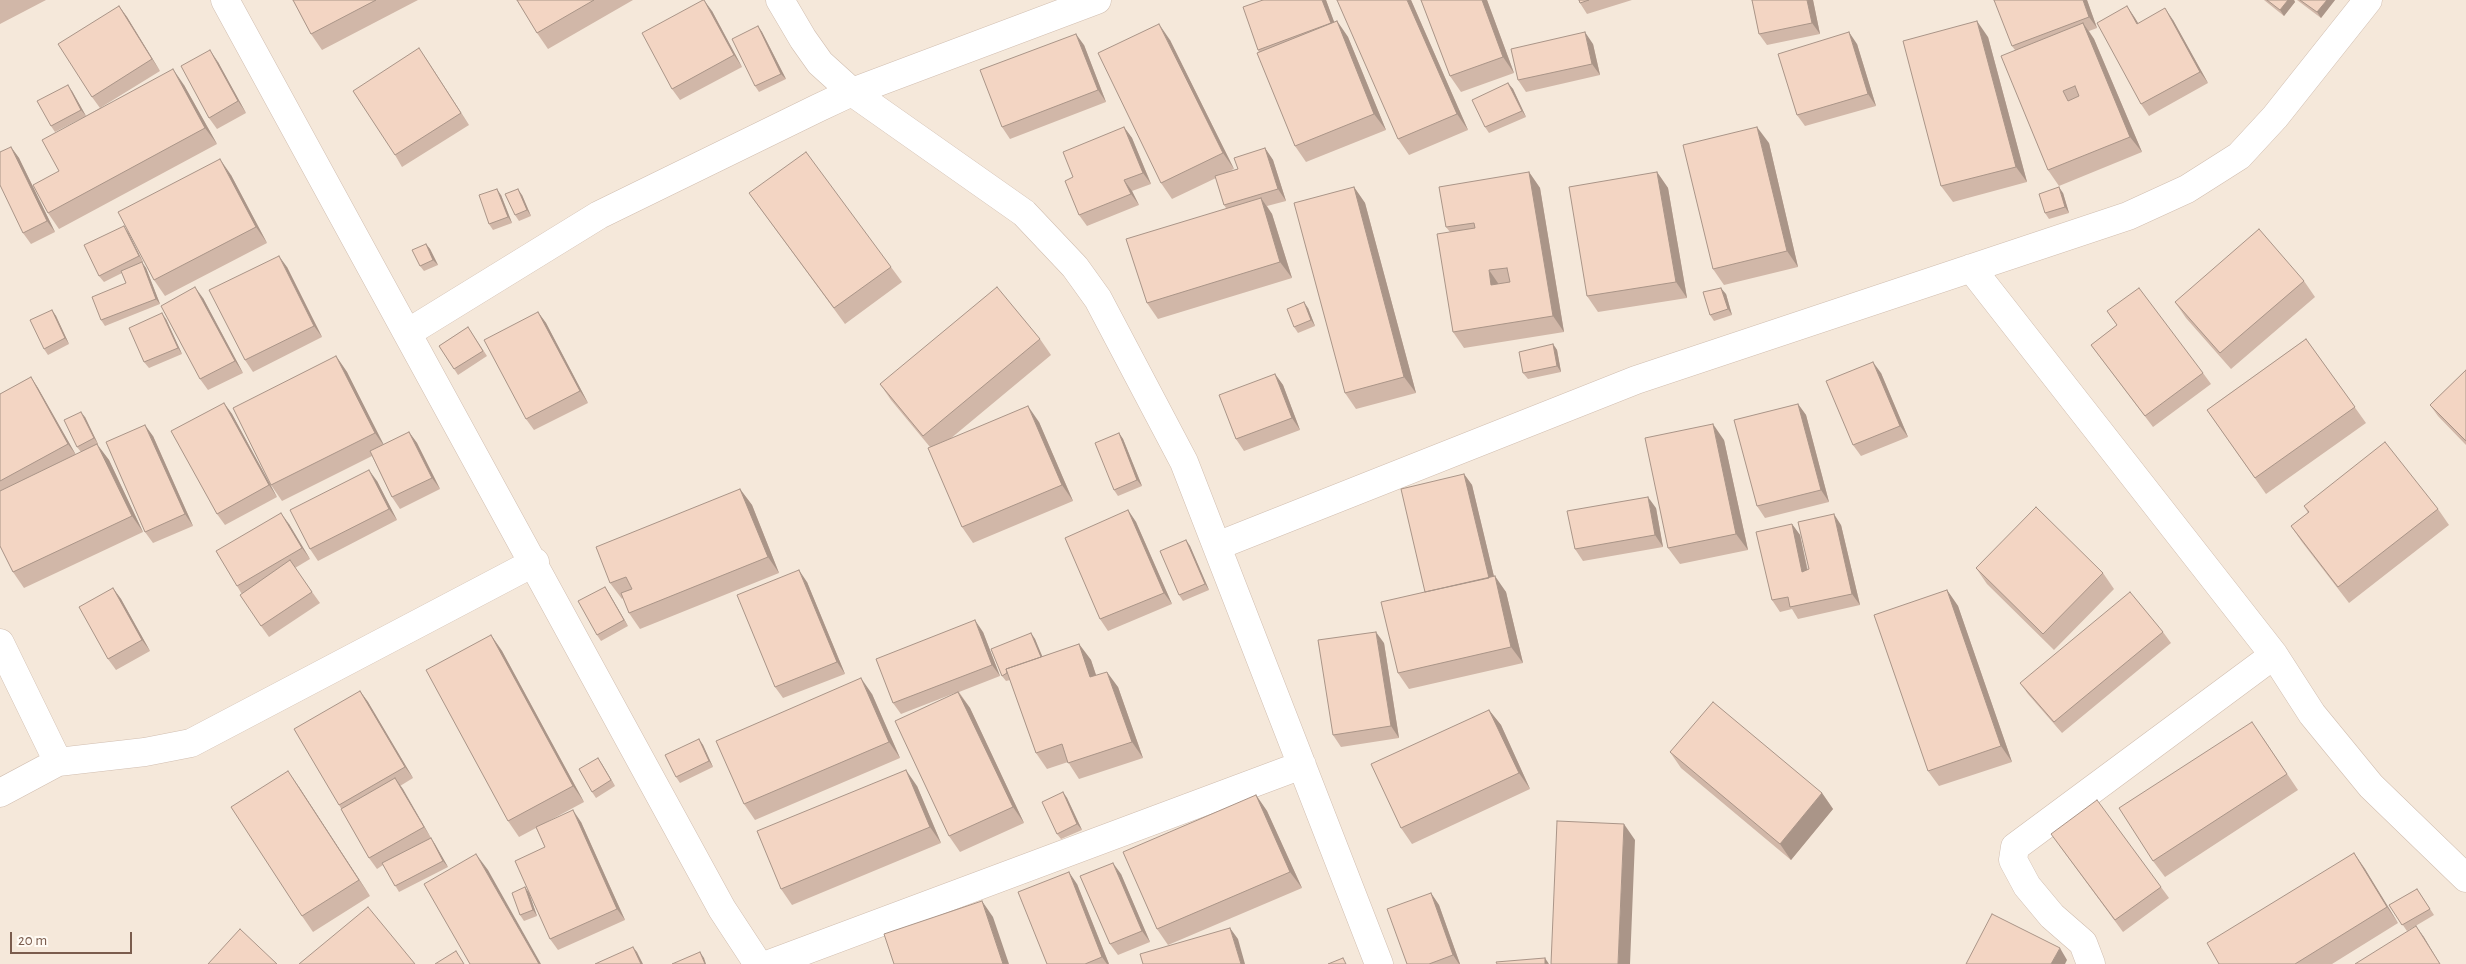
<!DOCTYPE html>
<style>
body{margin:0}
#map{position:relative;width:2466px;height:964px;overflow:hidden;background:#fdf6ec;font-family:"Alegreya Sans",sans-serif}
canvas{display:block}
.scale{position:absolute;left:10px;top:932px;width:122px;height:22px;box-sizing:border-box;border:2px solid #7a5c4d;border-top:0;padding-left:6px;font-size:15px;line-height:18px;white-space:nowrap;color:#7a5c4d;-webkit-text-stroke:4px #fffaf3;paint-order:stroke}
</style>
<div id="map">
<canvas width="2466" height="964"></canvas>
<div class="scale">20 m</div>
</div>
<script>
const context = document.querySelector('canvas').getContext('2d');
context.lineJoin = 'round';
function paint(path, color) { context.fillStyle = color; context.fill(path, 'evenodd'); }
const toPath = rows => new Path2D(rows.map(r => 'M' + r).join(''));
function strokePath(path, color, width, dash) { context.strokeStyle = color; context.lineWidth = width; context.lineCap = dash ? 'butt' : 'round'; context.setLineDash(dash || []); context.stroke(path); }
paint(toPath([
 [0,0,2466,0,2466,964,0,964]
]), '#f5e8da');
const street = toPath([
 [225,0,722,909,758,964],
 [780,0,803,39,820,63,852,92,1024,213,1075,267,1098,299,1184,462,1379,964],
 [1971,268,2274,655,2312,714,2371,786,2466,878],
 [409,332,599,215,818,108,852,92,1097,0],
 [1217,546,1636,380,2128,216,2187,189,2239,156,2275,117,2368,0],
 [0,643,58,762],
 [0,793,58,762,145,752,191,743,535,562],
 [769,964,1302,765],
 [2091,964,2083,943,2052,916,2027,886,2013,860,2015,847,2274,655]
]);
strokePath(street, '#d1beb0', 29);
strokePath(street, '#fff', 28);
paint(toPath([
 [0,0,46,0,0,24],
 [293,0,418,0,322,50,311,34],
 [517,0,633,0,548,49,537,33],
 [1326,0,1334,22,1337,21,1348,37,1386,130,1306,162,1295,146,1258,50],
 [1411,0,1468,130,1409,155,1398,139],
 [1421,0,1487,0,1514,73,1461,92,1450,76],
 [1579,0,1632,0,1587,14,1580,3],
 [1752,0,1813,0,1820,34,1767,45,1759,34],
 [2087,0,2097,28,2089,31,2094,39,2142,152,2059,186,2048,170,2015,50,2012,46],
 [2264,0,2294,0,2295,2,2284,16],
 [2297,0,2335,0,2321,18],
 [119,6,127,17,160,71,100,108,184,85,217,144,59,229,48,213,59,171,84,117,55,132,51,126,72,91,86,116,100,108,92,97],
 [2127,6,2138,23,2173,20,2208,83,2149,116,2141,104],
 [712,11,742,67,680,100,672,89],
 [758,26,762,32,786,79,759,92,755,86],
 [1988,37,2027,182,1953,202,1941,186],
 [1170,40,1234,169,1229,171,1238,169,1265,148,1273,160,1286,201,1267,206,1272,214,1292,278,1158,319,1147,303,1226,208,1224,205,1216,178,1172,199,1161,183],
 [1593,44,1600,75,1526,92,1518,80],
 [1857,44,1876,106,1805,126,1797,115],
 [1084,45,1106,102,1010,139,1002,127],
 [427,60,469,125,402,167,395,155],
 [218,62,246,113,217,129,209,118],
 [1508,83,1513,89,1526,117,1489,133,1485,127],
 [1124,127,1132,138,1151,184,1132,191,1139,205,1087,226,1079,215,1073,177],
 [1769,143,1798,267,1724,285,1713,269],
 [11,147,19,158,55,232,31,244,23,233],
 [1529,172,1540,188,1564,332,1464,348,1453,332,1450,232,1446,227],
 [1657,172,1668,188,1687,298,1598,312,1587,296],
 [231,175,267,243,165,296,154,280],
 [1354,187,1365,203,1416,393,1356,409,1345,393],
 [749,193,891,267,902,282,845,324],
 [2063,193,2069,213,2049,219,2045,213],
 [501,195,512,223,493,230,489,224],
 [522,195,531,216,519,221,515,215],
 [128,232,143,262,142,263,146,268,160,304,105,326,101,320,126,283,122,273,104,282,99,276],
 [426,244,430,249,438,265,424,271,420,266],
 [287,267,322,337,253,372,245,360],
 [2304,281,2315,297,2231,369,2186,318,2175,302],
 [1726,294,1732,315,1714,321,1710,315],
 [203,298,243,373,208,390,200,379],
 [1308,308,1315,326,1298,333,1294,327],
 [52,310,56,316,69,344,48,355,44,349],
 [2107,311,2203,373,2211,384,2153,427,2091,345,2117,325],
 [538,312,546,323,588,403,534,430,526,419],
 [166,319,182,354,149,368,144,362],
 [468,327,487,356,458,375,439,346],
 [1040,339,1051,355,950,439,1039,422,1073,501,973,543,962,527,930,447,891,400,880,384],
 [2306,339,2366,423,2266,494,2207,410],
 [1553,344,1557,350,1561,372,1528,379,1523,373],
 [336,356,347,372,383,445,409,432,417,443,440,489,400,509,392,497,372,456,282,501,271,485],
 [2466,370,2466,445,2438,416,2430,405],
 [1881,373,1908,437,1861,456,1853,445],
 [1275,374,1283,385,1300,430,1244,451,1236,439],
 [31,377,38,388,76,455,81,452,77,447,85,417,98,444,97,445,109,460,143,532,24,588,13,572,0,546,0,394],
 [224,403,232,414,277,497,225,525,217,514],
 [1798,404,1806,415,1829,502,1765,518,1757,506],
 [1119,433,1123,439,1142,486,1118,496,1114,490],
 [153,436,193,526,153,543,145,532],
 [1724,440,1748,550,1680,564,1668,548],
 [1464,474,1472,485,1494,577,1506,592,1523,663,1409,689,1398,673],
 [377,481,397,520,318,561,310,549],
 [740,489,752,505,779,573,640,629,629,613,623,598,622,599,610,583],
 [2304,506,2438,509,2449,525,2349,603,2302,542,2291,526,2308,513],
 [1656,508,1663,547,1583,561,1575,549],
 [1128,510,1136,522,1172,604,1108,631,1100,619],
 [289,524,310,559,295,568,320,603,269,637,261,626,237,586],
 [1792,524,1800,535,1808,570,1809,569,1841,525,1860,605,1798,619,1792,609,1780,612,1772,600],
 [1186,540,1190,546,1209,590,1183,601,1179,595],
 [1976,568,2103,573,2114,589,2054,650,1987,584],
 [807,582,845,674,783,698,775,687],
 [605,587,628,626,601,641,597,635],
 [113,588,121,599,150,651,116,670,108,659],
 [1947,590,1958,606,2012,762,1939,786,1928,771],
 [983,632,1000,676,959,692,970,708,1024,823,960,852,949,836,955,693,901,714,893,703],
 [2163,632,2171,643,2062,733,2028,694,2020,683],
 [1031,633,1035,639,1042,657,1079,644,1091,660,1096,675,1118,687,1143,758,1079,779,1068,762,1047,769,1036,753,1010,680,1006,681,1002,676],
 [491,635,502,651,584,802,545,823,581,822,625,920,558,950,550,939,545,847,536,828,519,837,508,821],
 [1384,643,1399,738,1341,747,1333,735],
 [360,691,368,702,413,778,400,786,431,838,448,867,399,892,383,865,377,869,369,858,339,805],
 [872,694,900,758,755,820,744,804],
 [1489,710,1501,725,1530,789,1412,844,1401,828],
 [2263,738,2298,790,2165,877,2153,861],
 [699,739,703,745,713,767,680,783,676,777],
 [1670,752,1822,793,1833,809,1791,860,1681,768],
 [598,758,615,786,596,798,592,792],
 [917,786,941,843,792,905,781,889],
 [299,787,370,896,313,932,302,916],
 [1063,792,1067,798,1082,830,1061,839,1057,834],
 [1256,795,1267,811,1302,888,1168,945,1157,929],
 [2059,845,2161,887,2169,898,2123,932],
 [2354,853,2365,869,2398,923,2332,964,2219,964],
 [1121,874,1150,942,1118,955,1110,944],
 [1077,884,1109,964,1047,964],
 [525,887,529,893,537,916,524,921,520,915],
 [2417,889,2434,915,2407,931,2389,905],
 [1431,893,1439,905,1460,964,1407,964]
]), '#d1b7a8');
paint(toPath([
 [704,0,712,11,742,67,734,55],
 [1322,0,1326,0,1339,35,1331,24],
 [1407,0,1411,0,1468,130,1457,114],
 [1482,0,1487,0,1514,73,1503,57],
 [1807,0,1813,0,1820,34,1812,23],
 [2083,0,2087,0,2097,28,2089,17],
 [2288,0,2294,0,2295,2,2284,16,2280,10],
 [2327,0,2335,0,2321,18,2317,12],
 [119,6,127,17,160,71,152,59],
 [2127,6,2135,18,2145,35,2137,24],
 [2165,8,2173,20,2208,83,2200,72],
 [1337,21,1348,37,1386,130,1374,114],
 [1977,21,1988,37,2027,182,2016,167],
 [2083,23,2094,39,2142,152,2130,137],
 [1159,24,1170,40,1234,169,1223,153],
 [758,26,762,32,786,79,781,74],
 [1585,32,1593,44,1600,75,1592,64],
 [1849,32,1857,44,1876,106,1868,94],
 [1076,34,1084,45,1106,102,1098,90],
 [419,48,427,60,469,125,461,113],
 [210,50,218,62,246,113,238,101],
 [173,69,184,85,217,144,205,128],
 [1508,83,1513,89,1526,117,1522,111],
 [68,85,72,91,86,116,81,110],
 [1124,127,1132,138,1151,184,1143,173],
 [1757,127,1769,143,1798,267,1787,251],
 [11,147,19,158,55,232,47,221],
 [1265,148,1273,160,1286,201,1278,189],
 [220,159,231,175,267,243,256,227],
 [1529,172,1540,188,1564,332,1553,316],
 [1657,172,1668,188,1687,298,1676,282],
 [1124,180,1132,191,1139,205,1131,194],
 [1354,187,1365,203,1416,393,1404,377],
 [2059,187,2063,193,2069,213,2065,207],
 [497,189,501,195,512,223,508,217],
 [518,189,522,195,531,216,527,210],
 [1261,198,1272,214,1292,278,1280,262],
 [124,226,128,232,143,262,139,256],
 [426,244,430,249,438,265,433,260],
 [279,256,287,267,322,337,314,326],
 [142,262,146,268,160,304,156,299],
 [1489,270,1500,286,1491,285],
 [195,287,203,298,243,373,235,361],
 [1721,288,1726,294,1732,315,1728,309],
 [1304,302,1308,308,1315,326,1311,320],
 [52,310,56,316,69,344,65,338],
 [538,312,546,323,588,403,580,391],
 [162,313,166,319,182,354,178,348],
 [1553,344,1557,350,1561,372,1557,366],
 [336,356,347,372,386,449,375,433],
 [1873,362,1881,373,1908,437,1900,426],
 [1275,374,1283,385,1300,430,1292,418],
 [31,377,38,388,76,455,68,444],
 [224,403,232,414,277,497,269,485],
 [1798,404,1806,415,1829,502,1821,490],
 [1028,406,1039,422,1073,501,1062,485],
 [81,412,85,417,98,444,94,438],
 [1713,424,1724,440,1748,550,1736,534],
 [145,425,153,436,193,526,185,514],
 [409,432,417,443,440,489,432,478],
 [1119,433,1123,439,1142,486,1137,480],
 [97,444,109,460,143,532,132,516],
 [369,470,377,481,397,520,389,509],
 [1464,474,1472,485,1497,589,1489,578],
 [740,489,752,505,779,573,768,557],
 [1648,497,1656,508,1663,547,1655,535],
 [1128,510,1136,522,1172,604,1164,593],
 [281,513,289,524,310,559,302,548],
 [1834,514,1841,525,1860,605,1852,594],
 [1792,524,1800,535,1810,583,1802,572],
 [1186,540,1190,546,1209,590,1205,584],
 [799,570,807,582,845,674,837,662],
 [1495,576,1506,592,1523,663,1511,647],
 [605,587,609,593,628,626,624,620],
 [113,588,121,599,150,651,142,640],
 [1947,590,1958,606,2012,762,2001,746],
 [975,620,983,632,1000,676,992,665],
 [1376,632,1384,643,1399,738,1391,726],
 [1031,633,1035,639,1046,665,1041,659],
 [491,635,502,651,584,802,573,786],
 [1079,644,1091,660,1102,693,1090,677],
 [1107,672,1118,687,1143,758,1132,742],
 [861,678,872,694,900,758,889,742],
 [360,691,368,702,413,778,405,767],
 [958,692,970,708,1024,823,1013,807],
 [1489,710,1501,725,1530,789,1519,773],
 [699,739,703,745,713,767,709,761],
 [598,758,602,764,615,786,611,780],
 [906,770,917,786,941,843,930,827],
 [288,771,299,787,370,896,359,880],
 [395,778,403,789,431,838,424,827],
 [1063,792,1067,798,1082,830,1077,824],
 [1822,793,1833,809,1791,860,1780,844],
 [1256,795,1267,811,1302,888,1290,872],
 [573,810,581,822,625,920,617,909],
 [1624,824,1635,840,1630,964,1618,964],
 [431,838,435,844,448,867,443,861],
 [2354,853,2365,869,2398,923,2387,907],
 [476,854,488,870,541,964,539,964],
 [1113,863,1121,874,1150,942,1142,931],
 [1069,872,1077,884,1109,964,1107,964,1102,957],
 [525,887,529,893,537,916,533,910],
 [1431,893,1439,905,1460,964,1459,964,1453,955],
 [982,901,993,917,1009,964,1003,964],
 [2416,926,2424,937,2440,964],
 [1230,928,1238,939,1245,964,1241,964],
 [633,947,637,952,643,964,641,964],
 [2060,948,2067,960,2065,964,2051,964],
 [700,952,704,958,706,964,705,964],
 [1545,958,1549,964,1545,964]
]), '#aa9588');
const building = toPath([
 [293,0,376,0,311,34,293,0],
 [517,0,594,0,537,33,517,0],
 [703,0,704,0,734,55,672,89,642,33,703,0],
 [1263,0,1322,0,1331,23,1258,50,1243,7,1263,0],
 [1337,0,1407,0,1457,114,1398,139,1337,0],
 [1421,0,1482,0,1503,57,1450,76,1421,0],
 [1579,0,1589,0,1580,3,1579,0],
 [1752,0,1807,0,1812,23,1759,34,1752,0],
 [1994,0,2083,0,2089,17,2012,46,1994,0],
 [2267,0,2288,0,2280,10,2267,0],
 [2300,0,2327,0,2317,12,2300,0],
 [119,6,152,59,92,97,58,44,119,6],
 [2127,6,2137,24,2165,8,2200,72,2141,104,2097,23,2127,6],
 [1337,21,1374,114,1295,146,1257,53,1337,21],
 [1977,21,2016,167,1941,186,1903,41,1977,21],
 [2083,23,2130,137,2048,170,2001,56,2083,23],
 [2075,86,2079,96,2068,101,2063,91,2075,86],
 [1159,24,1223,153,1161,183,1098,53,1159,24],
 [758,26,781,74,755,86,732,39,758,26],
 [1585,32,1592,64,1518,80,1511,49,1585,32],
 [1849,32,1868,94,1797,115,1778,54,1849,32],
 [1076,34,1098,90,1002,127,980,70,1076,34],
 [419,48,461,113,395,155,353,91,419,48],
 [210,50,238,101,209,118,181,66,210,50],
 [173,69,205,128,48,213,33,185,59,171,42,140,173,69],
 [1508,83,1522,111,1485,127,1472,100,1508,83],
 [68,85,81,110,51,126,37,101,68,85],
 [1124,127,1143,173,1124,180,1131,194,1079,215,1065,181,1073,177,1063,152,1124,127],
 [1757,127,1787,251,1713,269,1683,145,1757,127],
 [11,147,47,221,23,233,0,185,0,152,11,147],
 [1265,148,1278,189,1224,205,1215,176,1238,169,1234,158,1265,148],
 [806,152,891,267,834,308,749,193,806,152],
 [220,159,256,227,154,280,118,212,220,159],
 [1529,172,1553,316,1453,332,1437,234,1475,228,1474,223,1446,227,1439,187,1529,172],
 [1507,268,1510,282,1491,285,1489,270,1507,268],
 [1657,172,1676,282,1587,296,1569,187,1657,172],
 [1354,187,1404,377,1345,393,1294,203,1354,187],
 [2059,187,2065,207,2045,213,2039,194,2059,187],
 [497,189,508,217,489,224,479,195,497,189],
 [518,189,527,210,515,215,505,194,518,189],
 [1261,198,1280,262,1147,303,1126,239,1261,198],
 [124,226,139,256,99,276,84,245,124,226],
 [2259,229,2304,281,2220,353,2175,302,2259,229],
 [426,244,433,260,420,266,412,250,426,244],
 [279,256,314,326,245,360,209,290,279,256],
 [142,262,156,299,101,320,92,297,126,283,121,271,142,262],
 [195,287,235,361,200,379,161,306,195,287],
 [997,287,1040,339,923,436,880,384,997,287],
 [1721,288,1728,309,1710,315,1703,292,1721,288],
 [2139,288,2203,373,2145,416,2091,345,2117,325,2107,311,2139,288],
 [1304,302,1311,320,1294,327,1287,309,1304,302],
 [52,310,65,338,44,349,30,320,52,310],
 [538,312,580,391,526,419,484,340,538,312],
 [162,313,178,348,144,362,129,328,162,313],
 [468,327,483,351,454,369,439,346,468,327],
 [2306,339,2355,407,2255,478,2207,410,2306,339],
 [1553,344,1557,366,1523,373,1519,352,1553,344],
 [336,356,375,433,271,485,233,408,336,356],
 [1873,362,1900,426,1853,445,1826,381,1873,362],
 [2466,370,2466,441,2430,405,2466,370],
 [1275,374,1292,418,1236,439,1219,395,1275,374],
 [31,377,68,444,0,481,0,394,31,377],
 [224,403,269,485,217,514,171,431,224,403],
 [1798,404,1821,490,1757,506,1734,420,1798,404],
 [1028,406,1062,485,962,527,928,448,1028,406],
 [81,412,94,438,77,447,64,420,81,412],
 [1713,424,1736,534,1668,548,1645,438,1713,424],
 [145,425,185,514,145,532,106,442,145,425],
 [409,432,432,478,392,497,370,451,409,432],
 [1119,433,1137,480,1114,490,1095,443,1119,433],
 [2385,442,2438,509,2338,587,2291,526,2309,512,2304,506,2385,442],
 [97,444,132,516,13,572,0,546,0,491,97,444],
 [369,470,389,509,310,549,290,510,369,470],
 [1464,474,1489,578,1425,592,1401,489,1464,474],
 [740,489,768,557,629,613,621,593,632,589,626,577,610,583,596,547,740,489],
 [1648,497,1655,535,1575,549,1567,511,1648,497],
 [2036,507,2103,573,2043,634,1976,568,2036,507],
 [1128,510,1164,593,1100,619,1065,538,1128,510],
 [281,513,302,548,237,586,216,551,281,513],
 [1834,514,1852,594,1790,607,1788,597,1772,600,1756,532,1792,524,1802,572,1809,569,1798,522,1834,514],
 [1186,540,1205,584,1179,595,1160,551,1186,540],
 [290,560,312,592,261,626,240,595,290,560],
 [799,570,837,662,775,687,737,595,799,570],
 [1495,576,1511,647,1398,673,1381,602,1495,576],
 [605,587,624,620,597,635,578,601,605,587],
 [113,588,142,640,108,659,79,607,113,588],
 [1947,590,2001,746,1928,771,1874,615,1947,590],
 [2130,592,2163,632,2054,722,2020,683,2130,592],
 [975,620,992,665,893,703,876,659,975,620],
 [1376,632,1391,726,1333,735,1318,640,1376,632],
 [1031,633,1041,657,1006,669,1007,673,1002,676,991,649,1031,633],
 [491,635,573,786,508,821,426,670,491,635],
 [1079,644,1090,677,1107,672,1132,742,1068,763,1062,744,1036,753,1006,669,1079,644],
 [861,678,889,742,744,804,716,741,861,678],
 [360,691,405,767,339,805,294,729,360,691],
 [958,692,1013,807,949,836,895,721,958,692],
 [1713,702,1822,793,1780,844,1670,752,1713,702],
 [1489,710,1519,773,1401,828,1371,764,1489,710],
 [2252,722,2287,774,2153,861,2119,808,2252,722],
 [699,739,709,761,676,777,665,755,699,739],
 [598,758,611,780,592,792,579,769,598,758],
 [906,770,930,827,781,889,757,831,906,770],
 [288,771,359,880,302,916,231,807,288,771],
 [395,778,424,827,369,858,341,809,395,778],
 [1063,792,1077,824,1057,834,1042,802,1063,792],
 [1256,795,1290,872,1157,929,1123,852,1256,795],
 [2097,800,2161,887,2115,920,2051,834,2097,800],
 [573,810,617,909,550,939,515,861,545,847,536,827,573,810],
 [1557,821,1624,824,1618,964,1551,964,1557,821],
 [431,838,443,861,395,886,382,863,431,838],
 [2354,853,2387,907,2295,964,2219,964,2207,943,2354,853],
 [476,854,539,964,470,964,424,884,476,854],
 [1113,863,1142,931,1110,944,1080,876,1113,863],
 [1069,872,1102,957,1085,964,1047,964,1018,892,1069,872],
 [525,887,533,910,520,915,512,893,525,887],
 [2417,889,2430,909,2402,925,2389,905,2417,889],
 [1431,893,1453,955,1429,964,1407,964,1387,909,1431,893],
 [982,901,1003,964,894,964,884,934,982,901],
 [368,907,415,964,299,964,368,907],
 [1992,914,2060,948,2051,964,1966,964,1992,914],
 [2416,926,2440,964,2355,964,2416,926],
 [1230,928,1241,964,1143,964,1140,954,1230,928],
 [240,929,277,964,208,964,240,929],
 [633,947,641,964,595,964,633,947],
 [456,951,464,964,435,964,456,951],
 [700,952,705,964,672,964,700,952],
 [1343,958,1346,964,1328,964,1343,958],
 [1545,958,1545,964,1497,964,1496,962,1545,958]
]);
paint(building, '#f3d5c3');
strokePath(building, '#aa9588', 1);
</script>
